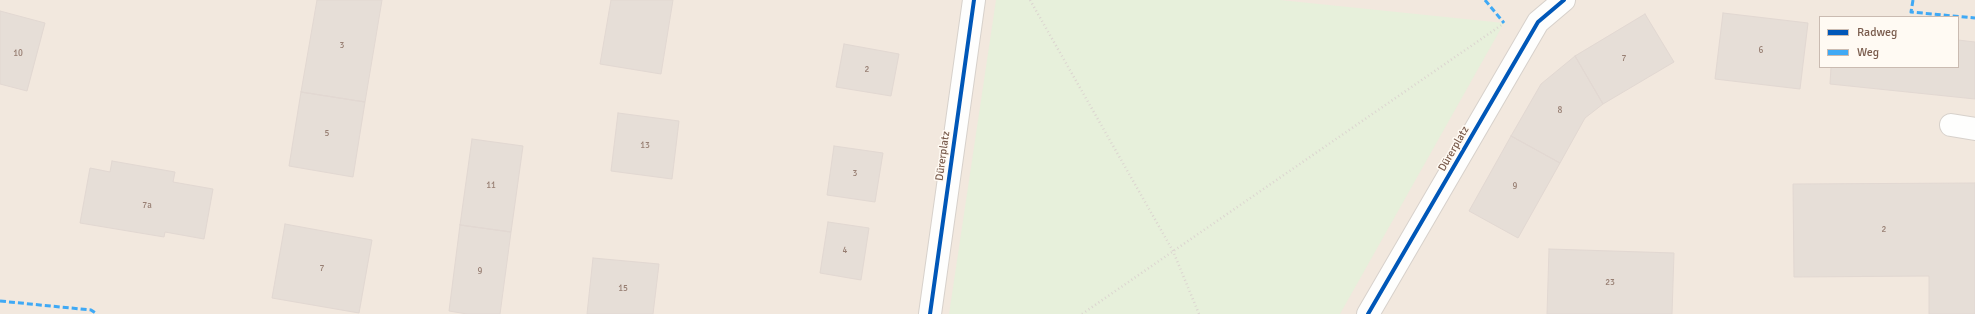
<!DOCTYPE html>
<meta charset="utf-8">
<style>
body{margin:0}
#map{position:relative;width:1975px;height:314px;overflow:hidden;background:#f9f5f0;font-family:Signika,sans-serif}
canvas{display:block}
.legend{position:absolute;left:1819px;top:16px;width:140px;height:52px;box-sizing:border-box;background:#fffaf3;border:1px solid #cabbb1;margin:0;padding:5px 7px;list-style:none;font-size:12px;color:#7a5c4d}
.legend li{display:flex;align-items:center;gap:8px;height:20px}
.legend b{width:20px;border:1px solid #cabbb1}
</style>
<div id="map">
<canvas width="1975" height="314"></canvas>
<ul class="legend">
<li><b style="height:5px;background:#0057b8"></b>Radweg</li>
<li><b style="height:5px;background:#3fa9f5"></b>Weg</li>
</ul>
</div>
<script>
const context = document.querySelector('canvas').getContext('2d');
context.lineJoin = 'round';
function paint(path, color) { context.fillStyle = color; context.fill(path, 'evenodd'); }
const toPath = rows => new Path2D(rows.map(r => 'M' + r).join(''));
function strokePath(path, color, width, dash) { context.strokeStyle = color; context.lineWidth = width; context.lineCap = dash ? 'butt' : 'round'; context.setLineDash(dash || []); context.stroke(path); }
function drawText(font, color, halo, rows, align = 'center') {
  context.font = font + ' Signika,sans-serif'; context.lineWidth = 3; context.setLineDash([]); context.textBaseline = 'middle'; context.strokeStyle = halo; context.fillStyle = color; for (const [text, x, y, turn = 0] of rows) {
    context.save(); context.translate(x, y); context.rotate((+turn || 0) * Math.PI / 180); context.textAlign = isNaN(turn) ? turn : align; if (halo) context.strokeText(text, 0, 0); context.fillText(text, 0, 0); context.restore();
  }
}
paint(toPath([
 [0,0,1975,0,1975,314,0,314],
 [1820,17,1958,17,1958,67,1820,67]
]), '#f2e8de');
paint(toPath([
 [996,0,1280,0,1504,23,1340,314,949,314]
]), '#e7f0db');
const building = toPath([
 [317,0,382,0,365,102,301,92,317,0],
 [611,0,673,0,661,74,600,64,611,0],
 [0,11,45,23,27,91,0,84,0,11],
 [1723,13,1808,23,1800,89,1715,79,1723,13],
 [1645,14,1674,62,1603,104,1575,56,1645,14],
 [1958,40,1975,42,1975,99,1830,84,1831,67,1958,67,1958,40],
 [844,44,899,54,891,96,836,87,844,44],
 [1575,56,1603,104,1585,118,1560,163,1511,136,1541,84,1575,56],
 [301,92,365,102,353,177,289,166,301,92],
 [618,113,679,121,672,179,611,171,618,113],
 [1511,136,1560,163,1518,238,1469,211,1511,136],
 [472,139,523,146,511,232,460,225,472,139],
 [834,146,883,153,875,202,827,195,834,146],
 [112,161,175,172,173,182,213,189,204,239,165,232,164,237,80,223,90,168,110,172,112,161],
 [1975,183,1975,314,1929,314,1929,276,1794,277,1793,184,1975,183],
 [828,222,869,228,861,280,820,273,828,222],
 [285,224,372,240,359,313,272,298,285,224],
 [460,225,511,232,500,314,467,314,449,311,460,225],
 [1549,249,1674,253,1672,314,1547,314,1549,249],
 [593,258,659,264,653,314,587,314,593,258]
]);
paint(building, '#e6ded7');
strokePath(building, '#e2d8d2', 1);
const minor = toPath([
 [1951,125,1975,129],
 [930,314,974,0],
 [1368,314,1538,22,1564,0]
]);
strokePath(minor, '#d7d1cb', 24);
strokePath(toPath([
 [1030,0,1173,251,1199,314],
 [1082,314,1503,24]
]), '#dcd5d0', 2.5, [1, 3]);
strokePath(minor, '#fefefd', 22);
strokePath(toPath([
 [1485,0,1504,23],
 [1913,0,1911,12,1975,18],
 [0,301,91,310,97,314]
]), '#3fa9f5', 3, [6, 3]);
strokePath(toPath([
 [930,314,974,0],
 [1368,314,1538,22,1564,0]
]), '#0057b8', 4);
drawText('9px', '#977e72', null, [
 ["3",342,46],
 ["6",1761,51],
 ["10",18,54],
 ["7",1624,59],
 ["2",867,70],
 ["8",1560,111],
 ["5",327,134],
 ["13",645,146],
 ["3",855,174],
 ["11",491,186],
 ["9",1515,187],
 ["7a",147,206],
 ["2",1884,230],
 ["4",845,251],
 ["7",322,269],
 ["9",480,272],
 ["23",1610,283],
 ["15",623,289]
]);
drawText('11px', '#7a5c4d', '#fffaf3', [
 ["Dürerplatz",1454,149,-60],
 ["Dürerplatz",943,156,-82]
]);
</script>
